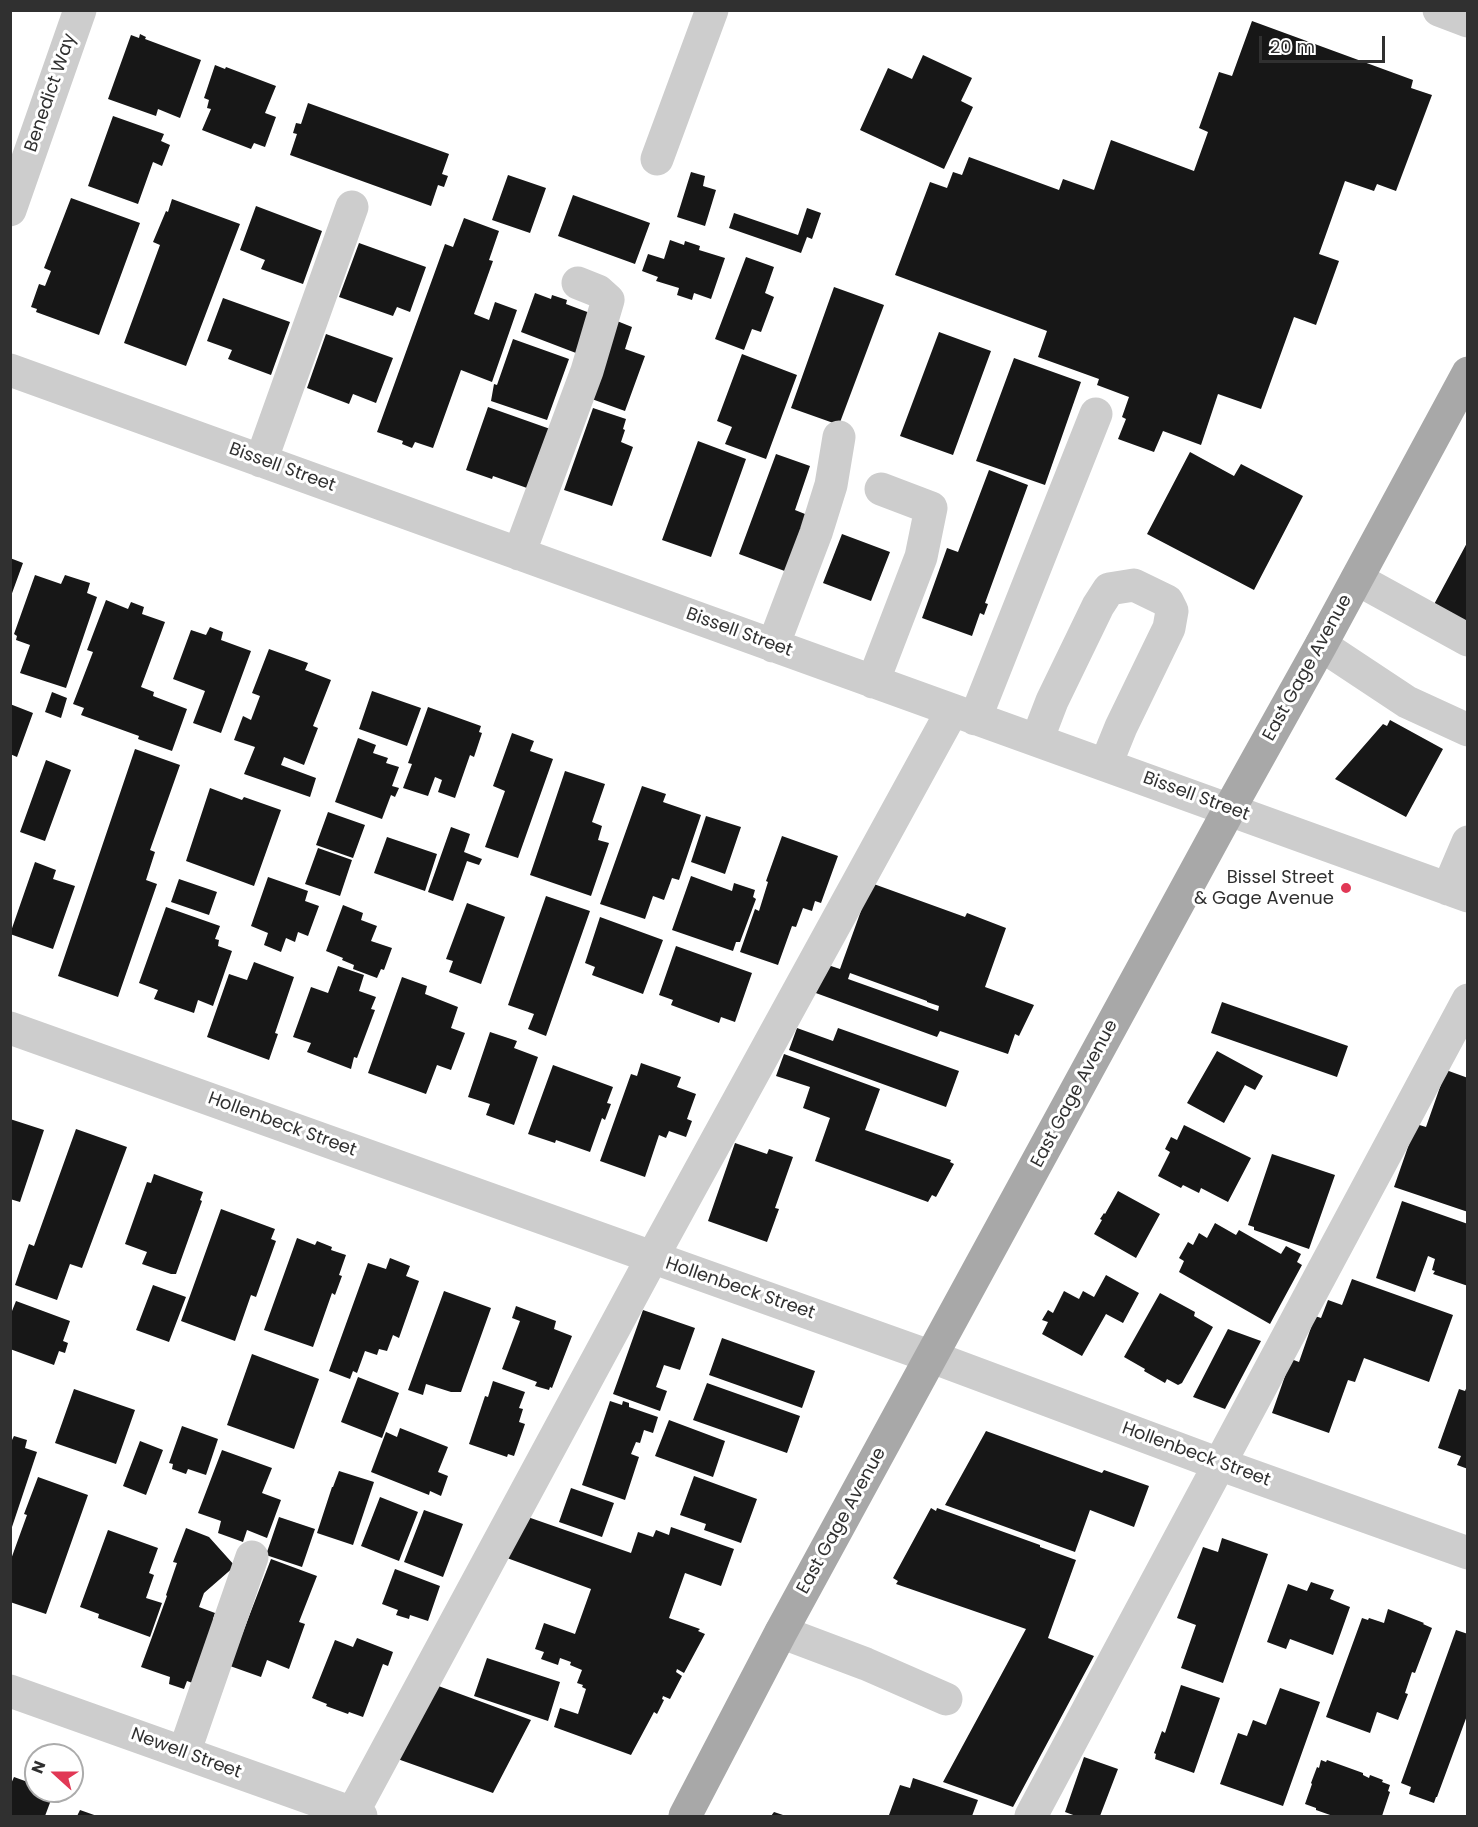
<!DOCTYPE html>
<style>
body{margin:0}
#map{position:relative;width:1478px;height:1827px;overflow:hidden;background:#fff;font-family:Poppins,sans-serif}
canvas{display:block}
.frame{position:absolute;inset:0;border:12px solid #303030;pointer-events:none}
.north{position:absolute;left:24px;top:1743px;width:60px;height:60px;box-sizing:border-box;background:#fff;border:2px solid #acacac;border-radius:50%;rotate:291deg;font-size:16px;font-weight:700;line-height:24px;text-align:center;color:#303030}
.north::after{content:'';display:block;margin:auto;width:21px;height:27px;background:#e13855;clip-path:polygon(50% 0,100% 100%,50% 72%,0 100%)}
.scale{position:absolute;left:1259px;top:36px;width:126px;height:27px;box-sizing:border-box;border:3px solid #303030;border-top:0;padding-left:8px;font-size:18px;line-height:21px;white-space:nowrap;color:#303030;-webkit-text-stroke:4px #fff;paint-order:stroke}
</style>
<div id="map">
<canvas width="1478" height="1827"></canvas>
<div class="frame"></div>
<div class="north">N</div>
<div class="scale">20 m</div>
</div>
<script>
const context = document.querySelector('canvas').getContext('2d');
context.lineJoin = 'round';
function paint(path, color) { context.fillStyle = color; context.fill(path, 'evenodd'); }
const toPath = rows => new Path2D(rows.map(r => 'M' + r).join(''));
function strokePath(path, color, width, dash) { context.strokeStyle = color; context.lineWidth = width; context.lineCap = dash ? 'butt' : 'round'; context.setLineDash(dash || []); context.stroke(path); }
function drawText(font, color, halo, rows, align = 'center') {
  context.font = font + ' Poppins,sans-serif'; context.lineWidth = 6; context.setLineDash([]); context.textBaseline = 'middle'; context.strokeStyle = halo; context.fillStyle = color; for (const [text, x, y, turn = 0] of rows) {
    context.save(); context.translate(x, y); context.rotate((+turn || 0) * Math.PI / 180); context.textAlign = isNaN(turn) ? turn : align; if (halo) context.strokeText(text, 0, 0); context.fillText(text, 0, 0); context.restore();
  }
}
paint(toPath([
 [1252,21,1413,80,1411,88,1432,95,1396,191,1377,184,1374,191,1345,181,1319,254,1339,261,1316,325,1294,317,1261,409,1218,394,1201,445,1163,431,1154,452,1118,439,1126,419,1122,417,1129,397,1097,385,1099,379,1038,357,1047,331,895,275,930,182,947,188,953,172,962,175,969,157,1059,190,1063,179,1094,190,1111,140,1194,171,1208,132,1199,128,1219,72,1232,76],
 [140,34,146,37,145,39,201,60,180,118,158,109,156,116,108,99,131,35,139,38],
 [923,55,972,78,961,101,973,107,944,169,860,130,888,68,912,79],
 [215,65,225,69,226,67,276,86,265,113,276,117,265,147,254,143,251,149,202,130,211,109,207,108,209,100,204,98],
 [308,103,449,154,442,174,448,176,444,187,438,185,431,206,290,155,297,134,293,133,296,123,301,124],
 [113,116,164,134,161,141,170,145,162,166,153,162,138,204,88,186],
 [691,172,705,176,703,186,716,190,705,226,677,217],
 [508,175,546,188,530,233,492,220],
 [573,195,650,223,635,264,558,236],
 [71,198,140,223,99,335,36,312,37,309,31,307,39,284,45,286,51,271,44,268],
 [172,199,240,224,186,366,124,343,160,245,153,242,166,211,168,212],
 [256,206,322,231,303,284,261,269,265,260,240,250],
 [807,208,821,213,812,239,807,237,801,253,729,228,734,213,798,235],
 [464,218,499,231,489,260,493,261,474,314,489,320,495,302,517,310,492,382,461,370,433,448,415,442,412,448,402,444,403,441,377,432,445,244,453,247],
 [670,240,684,245,685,241,700,246,699,250,725,258,711,299,694,293,692,300,677,295,679,288,656,281,658,277,642,271,648,254,664,259],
 [359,243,426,267,410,312,397,307,393,316,339,297],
 [746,257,774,267,765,293,774,297,761,332,752,329,744,350,715,339],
 [834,287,884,305,839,425,791,408],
 [535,293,551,299,552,295,567,300,566,304,590,313,576,353,521,332],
 [223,298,290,322,271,375,228,359,232,350,207,341],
 [617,321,632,327,625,349,645,356,625,411,589,398],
 [939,332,991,351,953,455,900,436],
 [326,334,393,358,376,403,353,394,349,404,307,388],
 [513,339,569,359,547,420,491,401,494,384,497,385],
 [742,354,797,375,766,459,725,444,732,427,717,421],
 [1014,358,1081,382,1045,485,976,461],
 [488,407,553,430,527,488,493,476,492,479,466,470],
 [593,408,626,419,623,429,625,430,621,442,633,447,612,506,564,490],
 [698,441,746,459,711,557,662,540],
 [1190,452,1234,476,1241,464,1303,496,1254,590,1147,534],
 [776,454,810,466,795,510,810,516,790,573,739,554],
 [989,470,1028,485,985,603,988,604,984,615,980,613,972,636,922,618,947,548,958,552],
 [842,534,890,552,871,601,823,583],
 [1468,541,1468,630,1431,610],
 [10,558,23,563,11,596,10,596],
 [35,575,61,584,65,575,90,583,87,593,97,597,66,688,20,673,30,645,16,640,17,636,14,634],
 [106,600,128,609,131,602,144,607,142,614,165,622,141,687,154,692,153,696,187,709,172,751,138,739,139,736,81,715,84,708,73,704,93,652,87,650],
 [210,627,223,632,221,640,251,651,221,733,193,723,205,691,173,679,191,630,206,635],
 [269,649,308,663,305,670,331,680,313,726,318,728,304,765,284,757,281,765,316,778,310,797,244,774,255,747,234,740,243,716,251,720,260,696,252,693],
 [372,691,421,708,407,746,359,729],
 [52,692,67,698,61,718,45,712],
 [10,704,33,713,17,757,10,754],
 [428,707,481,726,479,732,482,733,474,757,470,755,455,798,438,792,442,780,435,777,428,796,403,788,412,764,408,763],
 [1390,720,1443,749,1406,817,1335,779,1383,724,1387,726],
 [512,733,534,741,530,751,553,759,518,858,485,847,505,791,493,786],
 [358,738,376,745,373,753,388,758,386,763,399,767,392,786,399,788,395,797,391,795,382,819,335,802],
 [135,749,180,765,150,850,155,852,146,880,157,884,118,997,58,976],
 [46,760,71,770,45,841,20,832],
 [565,771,605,784,592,822,602,826,598,840,609,843,591,896,530,875],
 [642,786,666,794,663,802,701,815,679,880,672,878,664,900,653,896,645,919,600,904],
 [210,788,242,800,244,797,281,810,254,886,186,861],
 [328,812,365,825,353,858,316,845],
 [706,816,741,827,725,874,691,862],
 [451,827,470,834,464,852,482,859,479,865,467,861,453,901,428,892],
 [782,836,838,856,821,903,815,901,812,911,803,908,796,927,792,926,778,965,740,952,755,909,759,911,768,882,766,881],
 [387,837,437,854,425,891,374,873],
 [318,848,352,860,340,896,305,884],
 [35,862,56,870,53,879,75,886,53,949,10,934],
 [691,876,732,891,734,883,755,890,753,897,756,899,740,942,736,942,733,951,672,930],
 [268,877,308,891,305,901,319,906,308,936,298,932,295,942,286,938,281,952,264,945,268,933,251,926],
 [179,879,217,892,209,915,171,902],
 [871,883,965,917,967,913,1006,928,985,987,1034,1005,1019,1036,1015,1034,1008,1054,940,1031,937,1037,813,992,822,963,840,969],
 [850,973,927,1001,927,1002,939,1006,938,1011,848,979],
 [546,896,590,911,546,1036,528,1029,534,1014,508,1005],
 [467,903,505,917,481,984,449,972,453,961,446,959],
 [343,905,363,913,361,920,377,926,371,941,392,948,384,970,381,969,377,978,353,969,354,965,342,960,343,958,326,951],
 [166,907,220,926,215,939,219,940,218,946,232,951,213,1006,198,1000,194,1013,154,999,158,990,139,983],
 [600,917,663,940,643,994,592,975,595,967,585,963],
 [676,946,752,973,735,1022,721,1017,719,1023,671,1005,673,1000,659,995],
 [254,962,294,977,275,1033,278,1034,269,1060,207,1037,229,974,247,980],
 [338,966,364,975,359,991,376,997,371,1009,375,1010,357,1058,354,1057,351,1069,307,1052,311,1043,293,1037,311,987,328,993],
 [402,977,427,986,425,994,458,1007,451,1028,465,1033,451,1070,437,1065,426,1094,368,1073],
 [1222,1002,1348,1046,1337,1077,1211,1033],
 [797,1028,833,1041,838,1028,959,1071,946,1107,789,1050],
 [490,1032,517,1041,514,1048,538,1057,514,1125,486,1115,490,1104,468,1097],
 [1217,1051,1263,1076,1255,1090,1245,1085,1224,1123,1187,1103],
 [784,1054,880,1089,865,1130,951,1160,950,1162,954,1164,936,1197,932,1195,928,1202,815,1161,830,1118,803,1108,810,1087,776,1076],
 [641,1063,681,1077,677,1087,696,1094,687,1119,692,1121,686,1137,669,1131,666,1138,659,1135,645,1177,600,1161,631,1074,637,1076],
 [553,1065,613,1087,607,1103,611,1104,605,1120,602,1118,590,1152,556,1140,555,1143,528,1134],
 [1446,1070,1468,1078,1468,1212,1394,1187,1416,1124,1426,1127],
 [10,1119,44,1130,20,1202,10,1199],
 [1184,1125,1251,1158,1228,1202,1201,1188,1199,1193,1183,1185,1181,1188,1158,1176,1170,1152,1165,1149,1171,1137,1177,1140],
 [76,1129,127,1147,82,1268,70,1264,57,1300,15,1285,29,1244,34,1246],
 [735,1143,767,1154,769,1149,793,1157,775,1208,779,1209,767,1242,708,1221],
 [1272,1154,1335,1175,1309,1249,1254,1230,1254,1227,1248,1225],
 [154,1174,203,1192,200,1200,202,1201,176,1274,171,1274,142,1264,147,1252,125,1244,147,1182,151,1183],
 [1118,1191,1160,1214,1136,1258,1094,1234,1102,1220,1100,1219,1104,1213,1105,1214],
 [1402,1201,1468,1224,1468,1286,1433,1274,1435,1271,1432,1270,1435,1259,1428,1256,1415,1292,1376,1278],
 [221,1209,275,1229,271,1239,276,1241,256,1297,251,1295,235,1341,181,1321],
 [1215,1223,1236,1235,1239,1230,1281,1254,1286,1246,1301,1254,1297,1262,1302,1265,1270,1324,1179,1272,1184,1261,1179,1258,1188,1242,1193,1245,1199,1233,1207,1238],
 [297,1238,315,1245,317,1241,332,1247,331,1250,346,1255,339,1275,342,1276,335,1295,332,1293,313,1347,264,1330],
 [390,1258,410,1266,406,1276,419,1281,399,1338,393,1335,387,1351,379,1349,377,1355,365,1351,357,1373,353,1371,350,1379,329,1371,368,1263,386,1269],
 [1106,1275,1139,1293,1123,1323,1106,1314,1082,1356,1042,1334,1048,1322,1042,1320,1048,1310,1053,1313,1064,1291,1079,1299,1083,1291,1094,1297],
 [1352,1279,1453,1315,1429,1382,1364,1358,1355,1382,1348,1380,1329,1433,1272,1413,1291,1359,1299,1362,1315,1316,1321,1318,1328,1300,1342,1305],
 [153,1285,186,1297,169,1342,136,1330],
 [444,1291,491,1308,461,1392,451,1392,426,1384,423,1395,408,1390],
 [1160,1293,1195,1312,1194,1316,1213,1327,1182,1383,1178,1385,1167,1379,1165,1383,1144,1371,1145,1369,1124,1357],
 [16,1301,70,1321,63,1341,68,1343,65,1353,59,1351,54,1365,10,1349,10,1316],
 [516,1306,556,1321,554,1329,572,1336,552,1388,550,1387,549,1390,535,1386,537,1382,502,1369,520,1321,512,1318],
 [643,1310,695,1328,680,1370,664,1365,656,1387,667,1391,660,1411,613,1394],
 [1228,1329,1261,1341,1225,1409,1193,1397],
 [722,1338,815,1371,802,1408,709,1375],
 [252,1354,319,1379,294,1449,227,1425],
 [358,1377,399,1393,382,1438,341,1422],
 [493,1381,525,1392,519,1408,523,1409,519,1422,525,1424,514,1456,508,1454,507,1457,469,1444,485,1396,488,1397],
 [707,1383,800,1416,787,1453,693,1420],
 [1468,1384,1468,1469,1457,1465,1461,1456,1438,1448,1459,1389,1465,1391],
 [74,1389,135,1410,116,1464,55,1443],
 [610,1401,622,1405,623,1401,629,1403,629,1407,658,1417,653,1433,644,1430,640,1443,636,1442,631,1454,639,1457,625,1500,582,1485],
 [669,1420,725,1441,713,1477,655,1456],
 [182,1426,218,1439,206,1475,188,1469,186,1474,172,1469,173,1464,169,1463],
 [400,1428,448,1447,438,1472,448,1476,441,1496,430,1491,429,1495,371,1472,386,1432,397,1437],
 [986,1431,1102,1473,1104,1470,1149,1486,1134,1527,1090,1510,1075,1552,945,1505],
 [14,1436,27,1440,25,1448,37,1452,11,1530,10,1444],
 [140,1441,163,1450,146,1495,123,1486],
 [222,1450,272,1468,262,1493,281,1500,267,1538,247,1530,243,1542,218,1533,221,1521,198,1513],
 [339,1471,374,1482,353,1545,317,1533,332,1487,333,1487],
 [694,1476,757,1499,741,1543,704,1530,706,1524,680,1515],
 [38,1477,88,1495,46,1614,10,1602,10,1562,27,1515,24,1514],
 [571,1488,614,1503,602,1537,559,1522],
 [380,1497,418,1512,399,1561,361,1546],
 [931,1508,936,1511,937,1508,1040,1545,1040,1547,1076,1560,1048,1638,1094,1656,1013,1807,943,1782,1026,1629,896,1584,898,1581,893,1578],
 [424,1510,463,1524,443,1577,404,1562],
 [522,1515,631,1553,638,1532,653,1537,656,1530,669,1535,671,1527,734,1549,721,1586,685,1573,669,1618,700,1629,698,1631,705,1634,684,1673,677,1669,676,1672,682,1676,670,1699,663,1696,662,1699,664,1700,657,1714,654,1712,631,1755,554,1727,560,1708,578,1714,586,1689,582,1687,583,1685,577,1683,582,1670,570,1665,571,1662,560,1658,558,1665,541,1659,544,1652,535,1649,544,1623,575,1634,591,1589,507,1558],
 [279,1517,315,1529,302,1567,266,1555],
 [186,1528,209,1537,235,1566,204,1593,199,1607,215,1613,213,1619,221,1622,198,1685,187,1681,184,1689,169,1684,170,1677,141,1667,167,1596,166,1595,177,1563,173,1562],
 [108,1530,158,1548,149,1573,154,1575,146,1598,162,1603,150,1637,98,1618,99,1614,80,1607],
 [1222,1538,1268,1554,1223,1683,1181,1668,1196,1625,1177,1618,1203,1547,1218,1552],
 [271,1559,317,1576,299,1622,305,1624,289,1669,267,1660,261,1677,230,1666],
 [395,1569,440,1586,428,1621,410,1615,409,1619,396,1615,398,1610,382,1604],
 [1311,1582,1334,1590,1330,1599,1350,1607,1333,1655,1290,1639,1286,1649,1267,1642,1288,1584,1307,1591],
 [1388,1609,1424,1623,1423,1624,1432,1628,1415,1673,1412,1672,1405,1693,1408,1694,1398,1720,1377,1712,1370,1733,1326,1717,1362,1618,1368,1620,1369,1618,1384,1623],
 [1456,1630,1468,1634,1468,1713,1437,1797,1436,1797,1434,1803,1409,1794,1411,1787,1401,1783],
 [357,1638,393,1652,388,1666,383,1664,363,1717,349,1712,348,1714,326,1706,327,1704,312,1698,335,1640,353,1647],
 [487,1658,560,1682,548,1721,474,1696],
 [433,1684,531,1720,493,1793,392,1757],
 [1181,1685,1220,1698,1194,1773,1155,1759,1156,1754,1154,1753,1162,1731,1165,1733],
 [1280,1688,1320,1702,1283,1806,1220,1784,1238,1733,1247,1736,1253,1720,1266,1725],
 [1084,1757,1118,1769,1100,1816,1076,1816,1065,1812],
 [1321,1760,1326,1762,1327,1760,1363,1773,1363,1775,1369,1778,1370,1775,1383,1780,1382,1782,1390,1785,1388,1791,1390,1792,1382,1816,1333,1816,1316,1810,1316,1808,1305,1804,1312,1784,1311,1783,1317,1767,1319,1768],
 [14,1777,36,1785,36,1791,41,1791,40,1796,51,1800,45,1816,10,1816,10,1786],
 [913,1778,978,1800,972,1816,893,1816,889,1815,900,1785,910,1788],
 [80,1810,97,1816,77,1816],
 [774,1812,786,1816,771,1816]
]), '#171717');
strokePath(toPath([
 [1439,10,1468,21],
 [657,159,712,10],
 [10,210,80,10],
 [10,370,1468,896],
 [261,461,352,207],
 [519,554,587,371,608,300,598,291,578,283],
 [1357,579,1468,640],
 [1321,645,1407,702,1468,730],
 [773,646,816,533,831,485,839,437],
 [873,682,921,557,931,508,881,489],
 [975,719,1096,414],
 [1037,740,1052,701,1098,606,1109,589,1134,585,1167,601,1172,611,1169,628,1121,727,1106,764],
 [1448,889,1468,842],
 [10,1028,932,1357,1219,1464,1468,1553],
 [781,1632,866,1664,946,1699],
 [10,1691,361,1816],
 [184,1753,252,1557],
 [351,1816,652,1258,952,711],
 [1031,1816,1468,1000]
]), '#cdcdcd', 33);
strokePath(toPath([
 [685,1816,781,1632,1229,810,1321,645,1468,373]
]), '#a8a8a8', 33);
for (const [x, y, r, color] of [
 [1346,888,6,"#e13855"]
]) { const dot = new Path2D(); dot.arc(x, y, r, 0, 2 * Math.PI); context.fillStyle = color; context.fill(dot); strokePath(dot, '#fff', 2); }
drawText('18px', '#303030', '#fff', [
 ["Benedict Way",51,93,-71],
 ["Bissell Street",282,468,20],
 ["Bissell Street",739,633,20],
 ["East Gage Avenue",1308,668,-61],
 ["Bissell Street",1196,797,20],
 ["East Gage Avenue",1075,1094,-62],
 ["Hollenbeck Street",282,1125,20],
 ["Hollenbeck Street",740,1289,19],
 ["Hollenbeck Street",1196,1455,20],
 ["East Gage Avenue",842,1521,-61],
 ["Newell Street",186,1754,20]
]);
drawText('18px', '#303030', '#fff', [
 ["Bissel Street",1334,878],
 ["& Gage Avenue",1334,899]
], 'right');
</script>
